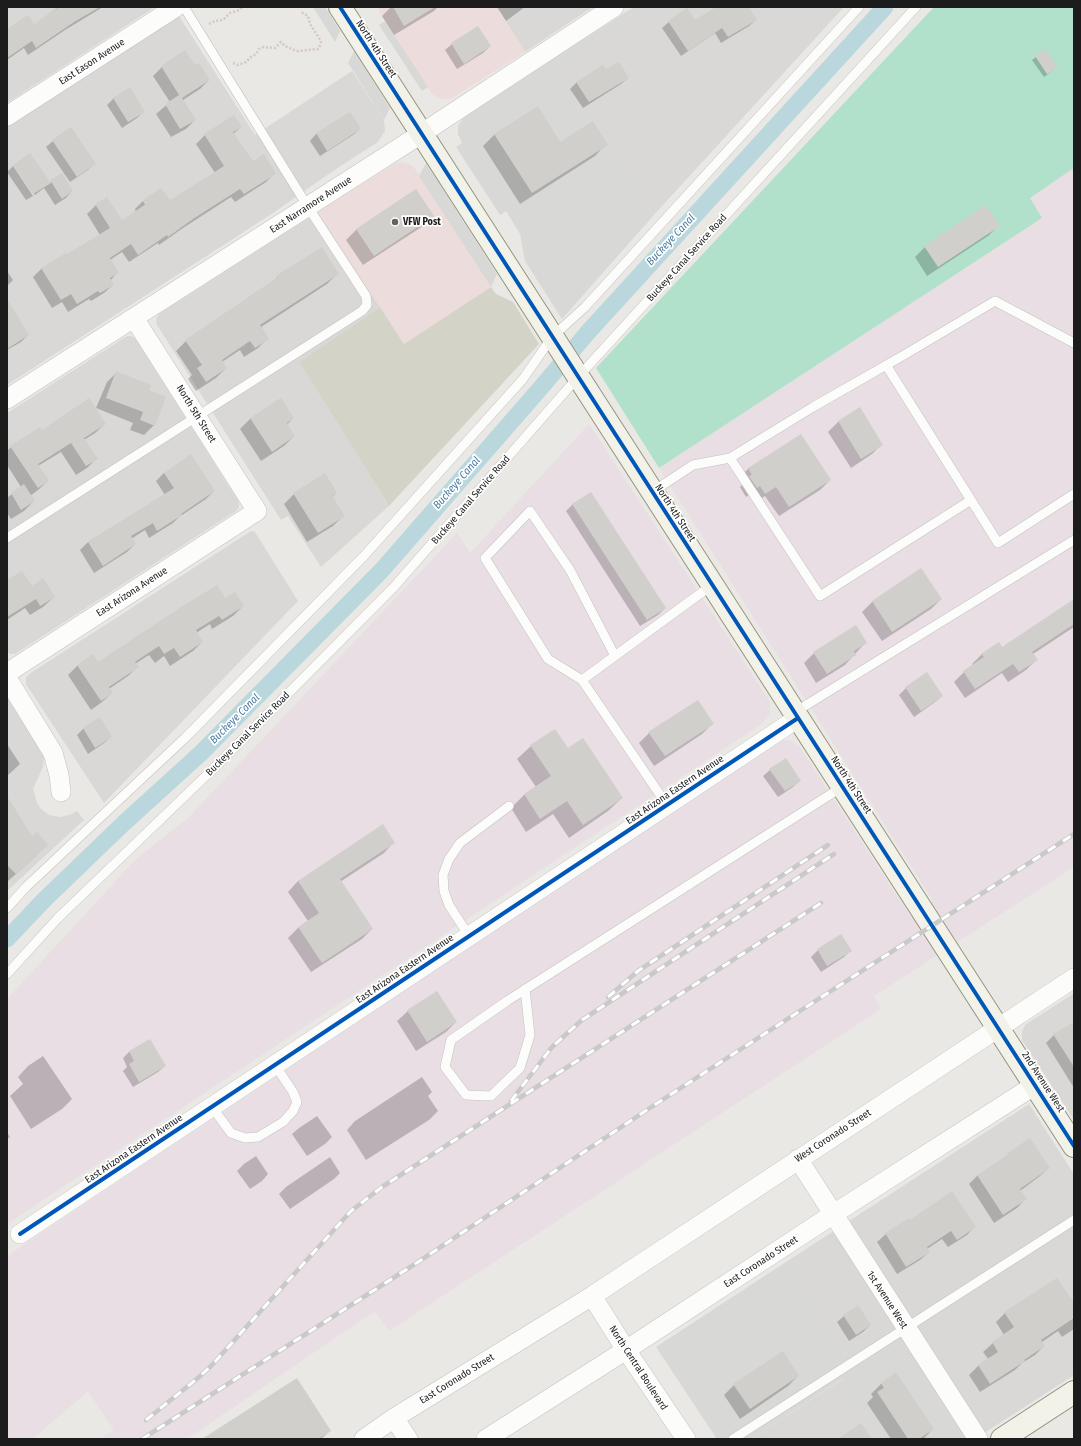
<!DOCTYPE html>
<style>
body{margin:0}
#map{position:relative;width:1081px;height:1446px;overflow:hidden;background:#eae8e5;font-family:"Fira Sans Condensed",sans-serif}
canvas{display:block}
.frame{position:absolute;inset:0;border:8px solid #1c1c1c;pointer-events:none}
</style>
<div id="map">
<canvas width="1081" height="1446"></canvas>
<div class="frame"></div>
</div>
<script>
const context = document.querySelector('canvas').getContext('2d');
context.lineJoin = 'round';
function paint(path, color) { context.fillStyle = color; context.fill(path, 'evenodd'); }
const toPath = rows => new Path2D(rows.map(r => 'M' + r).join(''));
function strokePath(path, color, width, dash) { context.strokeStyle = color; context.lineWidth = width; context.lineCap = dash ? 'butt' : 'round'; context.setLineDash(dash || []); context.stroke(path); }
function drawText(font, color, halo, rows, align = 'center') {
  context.font = font + ' "Fira Sans Condensed",sans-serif'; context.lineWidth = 3.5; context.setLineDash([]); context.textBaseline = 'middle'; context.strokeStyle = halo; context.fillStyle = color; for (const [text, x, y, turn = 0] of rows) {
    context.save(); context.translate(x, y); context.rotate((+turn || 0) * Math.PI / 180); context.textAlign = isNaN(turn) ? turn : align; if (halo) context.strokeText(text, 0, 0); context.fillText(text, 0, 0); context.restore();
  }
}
paint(toPath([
 [7,7,155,7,7,103],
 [497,7,593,7,525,52],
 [634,7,844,7,653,216,557,64,632,17,629,10],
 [179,16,255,135,352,71,384,120,385,131,378,142,336,169,273,213,7,385,7,127],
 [318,212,380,307,299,362,389,506,321,567,288,516,281,520,157,325,156,319,159,314],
 [127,336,131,336,135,338,239,502,239,507,236,511,15,654,10,654,7,651,7,413],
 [251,531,255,532,298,601,104,803,26,684,26,678,29,674],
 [7,697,40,749,44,757,43,767,33,789,37,803,41,809,49,815,60,817,69,815,77,811,84,820,7,891],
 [1074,993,1074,1120,1022,1040,1022,1032,1025,1025],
 [1029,1104,1074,1174,1074,1375,975,1439,955,1439,885,1329,844,1354,786,1262],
 [843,1379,879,1439,751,1439]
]), '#dad8d6');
paint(toPath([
 [378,7,497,7,525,52,452,98,441,99,432,94,380,13],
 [403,162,413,166,491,287,404,344,318,212,394,164]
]), '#ecdcdb');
paint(toPath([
 [1074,168,1074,867,874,996,881,1009,389,1331,375,1311,187,1439,100,1439,114,1430,88,1391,33,1439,7,1439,7,1256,780,740,789,740,799,746,910,916,933,901,659,468,1042,218,1030,198],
 [589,424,770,702,770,715,760,725,7,1224,7,999,136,859,188,818,457,533,470,553]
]), '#e8dee4');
paint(toPath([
 [313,7,325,7,340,31,335,42],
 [629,10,632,17,558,64,653,216,562,319,525,261,520,234,506,211,500,215,456,147,462,143,458,134,458,126,465,115],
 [385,21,428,87,422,91,379,25],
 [354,51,390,108,384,120,348,63],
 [426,163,497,274,491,287,419,176],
 [786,1262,844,1354,885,1329,955,1439,879,1439,842,1379,751,1439,717,1439,656,1347]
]), '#d8d8d6');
paint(toPath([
 [491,287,496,294,513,302,539,344,389,506,299,362,380,307,404,344]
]), '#d4d3c7');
paint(toPath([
 [934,7,1074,7,1074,168,1030,198,1042,218,659,468,596,368]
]), '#b1e1ca');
paint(toPath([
 [58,7,103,7,65,30,28,55,24,48,7,60,7,30,34,26],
 [391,7,438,7,434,11,394,35,382,16],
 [497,7,525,7,506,21],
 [717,7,748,7,756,20,749,26,721,43,715,33,681,56,662,28,669,22,695,22],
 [452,44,490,46,483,53,457,69,445,50],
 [1045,50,1053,70,1044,77,1032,60],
 [162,67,195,67,209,80,200,89,183,100,195,120,186,129,171,137,156,114,170,102,153,76],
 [606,71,628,78,621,84,583,108,570,89,577,82],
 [114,98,144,111,137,118,122,128,107,105],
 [537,108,560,143,606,144,595,156,520,204,483,146,494,135],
 [350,113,360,129,353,135,320,156,310,141,316,134],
 [234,116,241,127,233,134,253,162,275,173,266,182,235,202,231,197,183,228,159,245,158,243,129,262,122,252,110,260,118,272,110,281,113,285,104,293,91,301,89,299,68,312,62,302,52,308,33,277,42,268,67,256,100,235,87,214,96,205,122,221,136,212,135,209,143,201,148,209,149,208,145,201,143,201,161,189,169,202,215,173,196,144,205,135],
 [53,141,94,164,88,170,70,182,46,147],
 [15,165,49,183,62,174,72,191,66,198,55,205,44,188,35,195],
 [13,166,33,196,26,200,7,172],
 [416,190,433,216,423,226,363,265,346,240,356,230],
 [985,207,998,226,988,236,927,276,915,257,925,247],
 [7,271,13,280,7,286],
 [337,274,327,284,261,327,268,338,258,348,244,357,240,350,222,362,226,368,216,378,196,391,188,379,192,375,176,351,186,341,272,283,278,276],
 [7,300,28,335,21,342,7,350],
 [117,372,148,391,154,425,144,435,130,430,133,423,96,408,107,382],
 [280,399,293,418,287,425,294,436,284,446,261,461,240,429,250,419],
 [860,409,882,444,872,454,851,468,828,432,838,422],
 [105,424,95,433,84,440,96,459,87,468,76,475,61,452,38,466,48,481,38,490,30,496,34,501,24,511,11,519,7,513,7,498,21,487,7,465,7,451,11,447,41,432],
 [801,435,830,480,820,490,779,516,765,496,754,503,749,495,746,497,740,487,742,485,738,479,748,469],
 [164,473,214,491,206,499,179,517,173,523,149,538,145,530,131,539,135,544,127,552,94,573,80,550,88,542,165,495,156,481],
 [336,493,332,497,343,516,333,526,307,542,284,504,294,494],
 [591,493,665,608,658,615,640,626,566,511,572,505],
 [921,569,941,599,931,609,882,641,862,612,872,602],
 [7,581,31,587,54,597,43,607,30,615,25,608,7,620],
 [225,599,243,606,233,616,212,629,210,624,196,633,202,642,193,651,170,666,164,656,155,663,149,655,135,664,137,667,128,676,109,689,112,693,102,702,91,710,68,675,77,666,93,656,98,663],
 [1074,601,1074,627,1033,654,1036,660,1026,670,1008,682,1002,673,965,698,954,682,964,672,973,666,972,664,982,654,1002,649],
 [866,642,845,665,816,683,804,663,814,653],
 [906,688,942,696,935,702,914,717,899,695],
 [100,718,111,737,104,743,88,754,77,735,83,729],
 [712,724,702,734,654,766,639,743,649,733],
 [7,744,20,764,7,776],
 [531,746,568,749,622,798,608,811,569,838,553,814,526,832,511,808,524,795,536,787,517,759],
 [770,770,800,780,793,787,778,797,763,776],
 [7,807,32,838,37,855,7,882],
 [394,842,384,853,340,882,372,929,362,939,311,972,288,938,298,928,308,921,288,892,298,881],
 [818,950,850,951,844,957,821,972,811,957],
 [437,992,456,1022,446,1032,416,1051,397,1021,408,1011],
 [1074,1023,1074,1088,1046,1043,1054,1035],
 [149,1040,165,1066,158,1072,133,1087,123,1071,127,1067,123,1058,129,1052],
 [43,1056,72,1099,62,1109,31,1129,10,1096,23,1084,18,1077,28,1066],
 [422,1077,432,1092,428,1096,438,1111,429,1120,366,1160,347,1130,355,1121],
 [317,1116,332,1137,325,1144,307,1156,292,1134,299,1128],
 [7,1132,10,1137,7,1139],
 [1008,1155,1049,1168,1040,1176,1020,1191,1025,1199,1017,1208,994,1223,969,1184,977,1176],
 [256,1156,268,1174,262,1181,250,1189,237,1171,244,1164],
 [330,1157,340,1173,334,1179,290,1209,279,1194,286,1187],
 [909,1221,975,1226,967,1235,948,1247,942,1239,927,1249,929,1252,920,1260,897,1274,877,1242,886,1234],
 [1057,1280,1074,1305,1074,1329,1062,1337,1058,1331,1042,1342,1044,1346,1035,1355,1022,1363,1015,1370,980,1392,969,1375,978,1366,989,1360,983,1352,993,1343,1004,1335,996,1322,1005,1313],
 [844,1316,870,1325,863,1332,849,1341,837,1322],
 [896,1374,933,1429,923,1439,891,1439,867,1403,873,1397,871,1394,881,1384],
 [798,1376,788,1386,740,1419,724,1395,734,1385],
 [330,1431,321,1439,204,1439]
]), '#0003');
strokePath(toPath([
 [7,939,44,900,124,823,201,753,382,570,538,391,589,331,885,7]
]), '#b9d7dd', 17);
paint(toPath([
 [59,7,100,7,74,22,36,48,32,41,7,58,7,29,28,15,34,24],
 [393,7,435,7,404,26],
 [716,7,749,7,757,20,728,37,722,28,688,51,668,21,687,8,695,20],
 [478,26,491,46,464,64,451,43],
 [1045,49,1058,67,1047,74,1035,56],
 [185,50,195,65,199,63,210,80,182,98,196,120,180,129,165,104,179,95,161,66],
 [619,62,629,78,589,102,576,82,603,65,606,69],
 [130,87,145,112,128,122,113,98],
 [538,106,560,142,593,121,608,145,532,193,494,134],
 [350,112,361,129,327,151,316,133],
 [234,115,242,127,233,132,248,155,249,155,253,161,264,154,276,174,244,194,240,189,193,219,168,237,167,235,138,255,131,244,110,258,119,273,110,278,114,285,100,293,98,291,77,304,71,294,61,300,41,268,66,253,67,254,110,228,95,204,107,197,122,220,146,204,143,200,161,188,170,200,224,166,204,134],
 [71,127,96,164,77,177,52,140],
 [30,153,51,183,33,194,13,165],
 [62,173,73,191,62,199,50,180],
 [416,189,434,216,374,256,356,229],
 [986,205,1000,226,938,267,924,246],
 [322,247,339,274,260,325,269,339,255,348,250,341,222,360,227,368,206,382,197,368,202,365,185,340,278,277,277,275],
 [7,299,29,335,7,349],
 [116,371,151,385,149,390,166,397,155,426,140,420,143,412,106,398],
 [89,398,106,424,84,438,98,459,86,466,71,443,38,464,49,481,38,488,10,446,40,427,42,430],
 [281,398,294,418,287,423,295,436,272,452,250,418],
 [860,407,883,445,861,459,838,421],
 [801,434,831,480,789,507,776,487,765,494,760,486,757,488,749,476,752,475,748,468],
 [191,454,215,491,181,514,182,515,157,531,153,523,131,536,136,544,103,566,88,542,174,488,164,473],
 [325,473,337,493,332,496,345,516,318,533,293,493],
 [24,484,35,501,21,510,11,493],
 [591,492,666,608,647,620,572,504],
 [921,568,942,599,892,632,872,601],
 [22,571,32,586,43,578,55,597,40,606,36,599,7,617,7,580],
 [217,585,225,598,235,592,244,606,222,620,219,616,196,630,203,642,180,657,174,648,164,654,159,646,135,662,139,667,109,687,113,693,101,701,77,665,93,654,98,662,181,607],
 [1074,599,1074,624,1032,652,1038,660,1019,672,1013,664,975,689,963,671,984,657,981,654,999,642,1002,647],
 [856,625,867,643,854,651,856,655,827,674,813,652],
 [927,672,943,696,921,711,905,687],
 [698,700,714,724,665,756,648,732],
 [100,717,112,737,95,748,83,728],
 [555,729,568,748,583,738,623,798,583,825,567,801,540,819,524,794,551,776,530,745],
 [786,758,801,781,785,791,769,769],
 [7,796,32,836,37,832,48,845,16,874,7,865],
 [383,824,395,843,340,879,373,929,322,963,298,927,319,913,298,881],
 [841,934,852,951,827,966,817,949],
 [437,991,457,1022,427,1042,407,1010],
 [1074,1022,1074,1067,1053,1034],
 [150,1039,166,1066,139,1082,129,1064,134,1061,129,1051],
 [1030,1138,1050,1168,1020,1189,1027,1199,1003,1215,977,1175,1008,1155,1007,1154],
 [952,1191,976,1227,957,1240,951,1231,927,1247,930,1252,906,1267,885,1233,909,1218,910,1220],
 [1057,1278,1074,1303,1074,1318,1041,1340,1045,1346,1024,1360,1025,1361,990,1384,978,1365,998,1352,992,1342,1014,1327,1004,1312],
 [858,1305,871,1325,856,1335,843,1315],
 [783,1351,799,1376,750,1409,733,1384],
 [896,1372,934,1429,919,1439,908,1439,877,1392,884,1388,881,1383],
 [297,1378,331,1431,318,1439,202,1439],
 [861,1423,872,1439,838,1439]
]), '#d1cfcc');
const lane = toPath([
 [1074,343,995,301,904,355,813,407,730,458,820,596,971,500,998,543,1074,494],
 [886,365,971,500],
 [652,492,693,465,730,458],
 [7,538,362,311,367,305,366,296,308,207,184,7],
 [582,680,548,659,485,558,530,511,570,570,615,656],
 [795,712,1074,540],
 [667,805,582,680,712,585],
 [7,908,26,887,186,737,363,557,523,379,552,337,585,307,859,7],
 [469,936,449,905,444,891,443,875,449,859,460,843,509,806],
 [7,974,58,918,213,769,393,588,578,377,916,7],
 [525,989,530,1035,520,1068,491,1096,466,1095,445,1067,451,1040,507,1001,842,787],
 [212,1107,231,1133,245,1138,258,1137,283,1122,293,1111,297,1102,293,1092,275,1065],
 [733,1439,1074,1220]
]);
const street = toPath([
 [7,116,176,7],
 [7,399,421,134,614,7],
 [7,673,257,511,134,318],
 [7,678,53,753,59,775,61,792],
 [798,1159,978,1439],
 [20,1234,798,718],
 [592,1296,626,1350,686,1439],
 [394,1418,408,1439],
 [364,1439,394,1418,592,1296,1074,978],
 [486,1439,626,1350,832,1215,1035,1085]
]);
const secondary = toPath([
 [340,7,1074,1146],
 [1002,1439,1074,1392]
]);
strokePath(lane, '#c3c2c1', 10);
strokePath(street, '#c3c2c1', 20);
strokePath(secondary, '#93937e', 24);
strokePath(toPath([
 [209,24,215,21,223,20,230,13,240,10,242,7],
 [233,63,238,65,246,62,251,57,256,54,259,49,263,47,275,48,281,42,285,46,297,51,318,49,321,44,321,41,310,24,308,16,301,12]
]), '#d5c7c5', 2.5, [2, 2]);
strokePath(lane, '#fcfcfb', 9);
strokePath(street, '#fcfcfb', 19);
strokePath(secondary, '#f2f2e9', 22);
const rail = toPath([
 [608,997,638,971,828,845],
 [511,1101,552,1047,582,1020,834,854],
 [146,1420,198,1378,212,1365,351,1211,382,1187,821,903],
 [142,1439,415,1264,659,1102,1074,834]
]);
strokePath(rail, '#c9c9c8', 4.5);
strokePath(rail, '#fff', 3, [9]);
strokePath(toPath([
 [340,7,1074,1146],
 [20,1234,798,718]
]), '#0057b8', 4);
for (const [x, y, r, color] of [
 [395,222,4,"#646362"]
]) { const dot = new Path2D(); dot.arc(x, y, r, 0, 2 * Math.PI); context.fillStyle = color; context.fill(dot); strokePath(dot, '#fff', 1.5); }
drawText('10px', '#1c1c1c', '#fff', [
 ["North 4th Street",376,49,57],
 ["East Eason Avenue",92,62,-33],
 ["East Narramore Avenue",311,205,-33],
 ["Buckeye Canal Service Road",687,258,-48],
 ["North 5th Street",196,414,58],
 ["Buckeye Canal Service Road",471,500,-49],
 ["North 4th Street",675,513,57],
 ["East Arizona Avenue",132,592,-33],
 ["Buckeye Canal Service Road",248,734,-45],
 ["North 4th Street",851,785,57],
 ["East Arizona Eastern Avenue",675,790,-34],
 ["East Arizona Eastern Avenue",405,969,-34],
 ["2nd Avenue West",1043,1082,57],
 ["West Coronado Street",833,1136,-33],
 ["East Arizona Eastern Avenue",134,1149,-34],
 ["East Coronado Street",761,1262,-33],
 ["1st Avenue West",887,1300,57],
 ["North Central Boulevard",638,1368,57],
 ["East Coronado Street",457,1379,-32]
]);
drawText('bold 10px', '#1c1c1c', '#fff', [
 ["VFW Post",403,222]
], 'left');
drawText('italic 11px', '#497aa0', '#fff', [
 ["Buckeye Canal",671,240,-47],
 ["Buckeye Canal",457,483,-49],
 ["Buckeye Canal",235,719,-45]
]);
</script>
